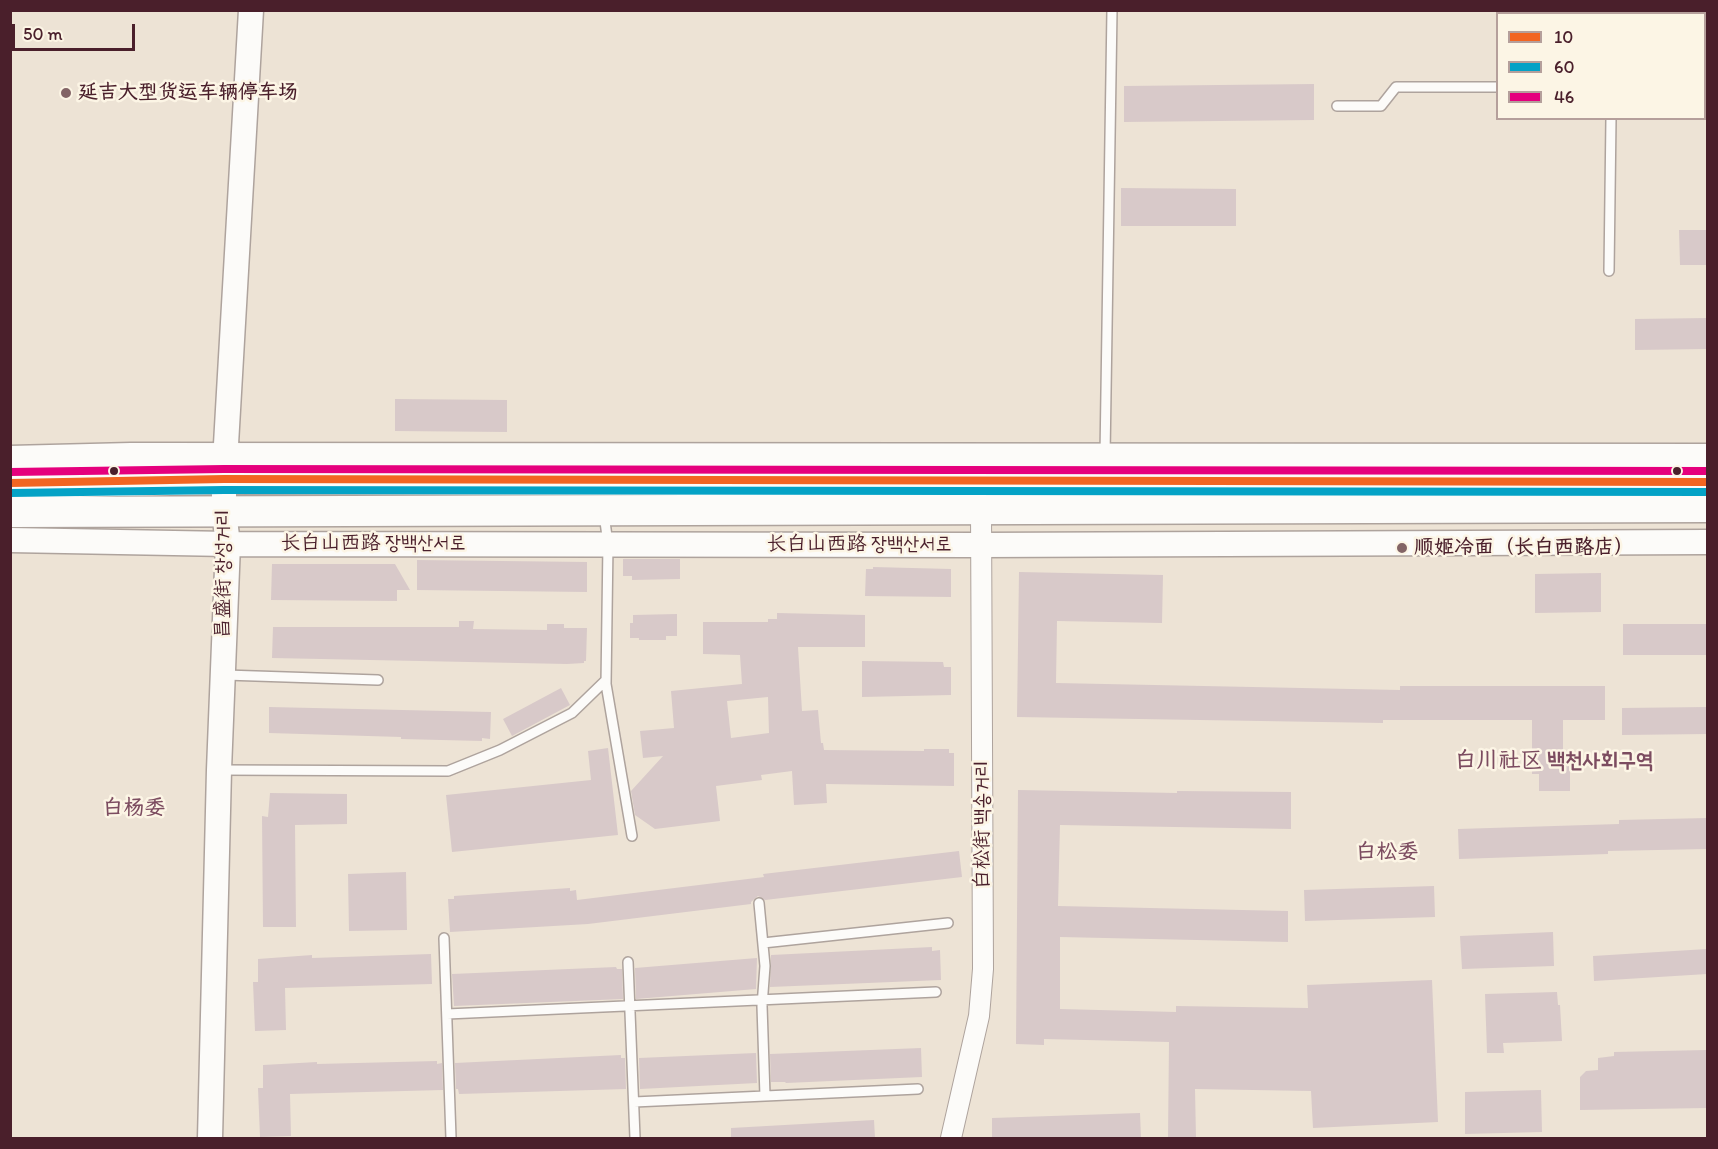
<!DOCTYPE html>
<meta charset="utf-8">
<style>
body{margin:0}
#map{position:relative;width:1718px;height:1149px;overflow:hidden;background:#ede3d5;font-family:Itim,sans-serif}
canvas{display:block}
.frame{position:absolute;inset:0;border:12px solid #4a1f2b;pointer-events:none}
.legend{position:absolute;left:1496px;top:12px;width:210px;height:108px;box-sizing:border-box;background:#fcf5e5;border:2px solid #b59f9b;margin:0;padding:8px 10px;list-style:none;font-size:18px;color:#4a1f2b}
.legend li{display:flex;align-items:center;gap:12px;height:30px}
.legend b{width:30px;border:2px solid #b59f9b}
.scale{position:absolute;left:12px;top:24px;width:123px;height:27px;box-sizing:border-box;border:3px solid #4a1f2b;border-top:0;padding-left:8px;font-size:18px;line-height:21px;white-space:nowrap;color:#4a1f2b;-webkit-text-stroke:4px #fcf5e5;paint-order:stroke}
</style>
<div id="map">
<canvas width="1718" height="1149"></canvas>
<div class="frame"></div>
<ul class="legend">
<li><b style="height:8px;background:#f26522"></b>10</li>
<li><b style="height:8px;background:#04a2c6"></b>60</li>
<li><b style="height:8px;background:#e5007d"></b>46</li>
</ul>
<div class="scale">50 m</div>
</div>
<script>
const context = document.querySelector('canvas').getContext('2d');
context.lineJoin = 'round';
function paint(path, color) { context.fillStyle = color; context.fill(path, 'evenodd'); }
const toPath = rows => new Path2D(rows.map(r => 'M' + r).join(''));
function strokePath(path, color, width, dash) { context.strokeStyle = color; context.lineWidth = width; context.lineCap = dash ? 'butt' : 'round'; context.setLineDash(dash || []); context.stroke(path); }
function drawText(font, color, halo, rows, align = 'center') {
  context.font = font + ' Itim,"LXGW WenKai TC","Poor Story",sans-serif'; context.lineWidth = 5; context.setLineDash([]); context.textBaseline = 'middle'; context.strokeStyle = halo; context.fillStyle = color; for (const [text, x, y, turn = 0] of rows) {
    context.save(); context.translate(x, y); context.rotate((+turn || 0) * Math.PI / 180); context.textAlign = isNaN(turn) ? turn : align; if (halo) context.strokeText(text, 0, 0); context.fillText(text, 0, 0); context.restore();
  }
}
paint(toPath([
 [1314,84,1314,120,1124,122,1124,86],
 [1121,188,1236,189,1236,226,1121,226],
 [1679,230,1707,230,1707,265,1680,265],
 [1707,318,1707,349,1635,350,1635,319],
 [395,399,507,400,507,432,395,431],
 [623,559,680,559,680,579,632,580,632,576,623,576],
 [417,560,587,562,587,592,417,590],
 [272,564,395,564,410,590,397,590,397,601,271,600],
 [873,567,951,569,951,597,865,596,866,569,873,569],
 [1019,572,1163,575,1162,623,1057,621,1056,683,1400,690,1400,686,1605,686,1605,720,1563,720,1563,759,1570,759,1570,791,1539,791,1539,774,1532,774,1532,720,1383,720,1383,723,1017,717],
 [1601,573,1601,612,1535,613,1535,574],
 [777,613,865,615,865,647,798,647,802,711,818,710,821,743,823,743,824,750,924,751,924,749,949,749,949,753,954,753,954,786,826,784,827,803,794,805,792,771,761,775,762,780,716,786,720,821,655,829,635,815,631,791,663,756,643,758,640,731,674,728,671,691,742,684,740,655,703,654,703,622,768,622,768,619,777,619],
 [768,697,769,733,731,738,727,701],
 [677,614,677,636,666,636,666,640,639,640,639,638,630,638,630,623,633,623,633,615],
 [459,621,474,621,473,629,547,630,547,624,564,624,564,628,587,628,586,661,584,661,584,663,567,664,272,658,273,627,459,627],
 [1623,624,1707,624,1707,655,1623,655],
 [862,661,943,662,944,667,951,667,951,695,862,697],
 [561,688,570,705,512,736,503,719],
 [269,707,491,712,490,739,482,738,482,741,401,739,401,737,269,733],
 [1707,707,1707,734,1622,735,1622,708],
 [608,748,618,835,452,852,446,795,591,780,588,751],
 [1018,790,1177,793,1177,791,1291,792,1291,829,1060,825,1058,906,1288,911,1288,942,1060,937,1060,1009,1176,1012,1176,1006,1308,1008,1307,985,1432,980,1438,1122,1313,1128,1311,1091,1195,1089,1196,1138,1168,1138,1169,1042,1044,1039,1044,1045,1016,1044],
 [270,793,347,794,347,824,295,825,296,927,263,927,262,816,268,817],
 [1707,818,1707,849,1608,851,1608,854,1459,859,1458,829,1619,824,1619,820],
 [959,851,962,877,765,900,758,896,751,902,751,904,588,924,450,932,448,899,454,899,454,896,570,888,570,891,576,890,577,900,764,877,763,874],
 [406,872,407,930,349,931,348,874],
 [1434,886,1435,917,1305,921,1304,890],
 [1553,932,1554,966,1462,969,1460,936],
 [932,947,932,951,940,950,941,980,770,987,771,955],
 [1707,949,1707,974,1594,981,1593,956],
 [431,954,432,984,285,988,286,1030,255,1031,253,982,258,982,258,959,312,955,312,958],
 [757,958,756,989,636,999,635,968],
 [616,967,617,969,622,969,623,999,454,1006,452,974],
 [1557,992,1558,1005,1560,1005,1562,1041,1503,1043,1504,1053,1487,1053,1485,994],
 [921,1048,922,1077,786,1083,785,1082,771,1082,770,1054],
 [1707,1050,1707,1108,1580,1110,1580,1077,1586,1071,1598,1070,1598,1058,1614,1056,1614,1052],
 [756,1053,757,1083,640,1089,639,1058],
 [621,1055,621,1058,625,1058,626,1089,459,1094,458,1089,456,1089,455,1063],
 [437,1061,437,1064,442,1063,443,1090,290,1094,291,1136,260,1137,258,1088,263,1088,263,1065,317,1062,317,1064],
 [1541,1090,1542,1132,1465,1134,1465,1092],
 [1140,1113,1141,1138,992,1138,992,1118],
 [874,1120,875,1138,731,1138,731,1128]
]), '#d8c9c9');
const service = toPath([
 [1612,14,1612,10],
 [1337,106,1381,106,1396,87,1498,87],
 [1609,271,1611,118],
 [1105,455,1112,10],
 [604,514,608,544,606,684,632,836],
 [225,675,378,680],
 [221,770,448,771,500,750,572,713,606,680],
 [759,903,765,966,762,1006,765,1096],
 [444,938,451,1138],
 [763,943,948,923],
 [628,962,635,1138],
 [447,1014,936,992],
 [634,1102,918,1089]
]);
const minor = toPath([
 [951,1138,979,1016,983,969,981,509]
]);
const tertiary = toPath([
 [10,458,131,455,1708,456],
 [10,540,228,544,982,545,1708,542],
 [210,1138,219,770,228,544,224,512,224,479,251,10]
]);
const primary = toPath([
 [10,483,224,479,1708,482],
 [10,512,1708,507]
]);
strokePath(service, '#aea39d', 12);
strokePath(minor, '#aea39d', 22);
strokePath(tertiary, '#aea39d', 27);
strokePath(primary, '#aea39d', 33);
strokePath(service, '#fcfbf9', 9);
strokePath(minor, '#fcfbf9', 20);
strokePath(tertiary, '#fcfbf9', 24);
strokePath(primary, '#fcfbf9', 30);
strokePath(toPath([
 [10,483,224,479,1708,482]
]), '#f26522', 8);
strokePath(toPath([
 [10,493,224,490,1708,492]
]), '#04a2c6', 8);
strokePath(toPath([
 [10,472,224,469,1708,471]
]), '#e5007d', 8);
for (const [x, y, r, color] of [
 [66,93,6,"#836466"],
 [114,471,5,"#4a1f2b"],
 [1677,471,5,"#4a1f2b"],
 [1402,548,6,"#836466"]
]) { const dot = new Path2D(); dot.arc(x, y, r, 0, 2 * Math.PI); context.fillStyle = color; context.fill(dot); strokePath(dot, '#fcf5e5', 2); }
drawText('bold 20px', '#4a1f2b', '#fcf5e5', [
 ["延吉大型货运车辆停车场",78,93],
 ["顺姬冷面（长白西路店）",1414,548]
], 'left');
drawText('20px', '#4a1f2b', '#fcf5e5', [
 ["长白山西路 장백산서로",373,544],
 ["长白山西路 장백산서로",859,545],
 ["昌盛街 창성거리",224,574,-90],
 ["白松街 백송거리",983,825,-90]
]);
drawText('bold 21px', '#7c4c60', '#fcf5e5', [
 ["白杨委",134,809],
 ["白松委",1387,853]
]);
drawText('bold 22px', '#7c4c60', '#fcf5e5', [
 ["白川社区 백천사회구역",1554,761]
]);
</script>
